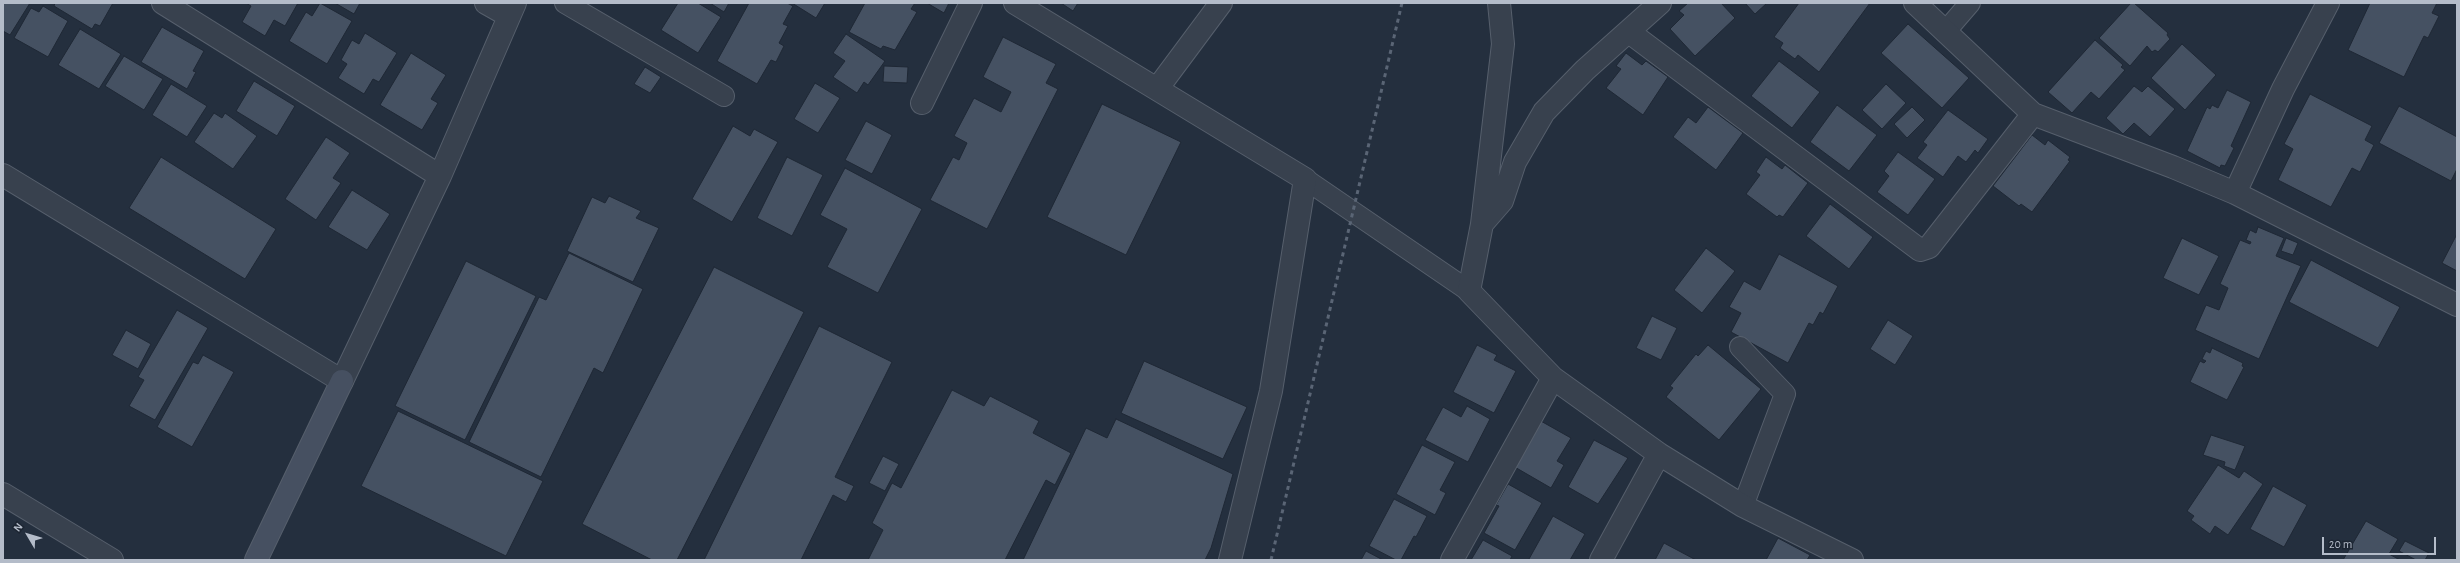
<!DOCTYPE html>
<style>
body{margin:0}
#map{position:relative;width:2460px;height:563px;overflow:hidden;background:#242f3e;font-family:"Alegreya Sans",sans-serif}
canvas{display:block}
.frame{position:absolute;inset:0;border:4px solid #b4bcc9;pointer-events:none}
.north{position:absolute;left:8px;top:515px;width:40px;height:40px;-webkit-text-stroke:3px #1d2633;paint-order:stroke;rotate:308deg;font-size:11px;font-weight:700;line-height:16px;text-align:center;color:#b4bcc9}
.north::after{content:'';display:block;margin:auto;width:14px;height:18px;background:#b4bcc9;clip-path:polygon(50% 0,100% 100%,50% 72%,0 100%)}
.scale{position:absolute;left:2322px;top:537px;width:114px;height:18px;box-sizing:border-box;border:2px solid #b4bcc9;border-top:0;padding-left:5px;font-size:12px;line-height:14px;white-space:nowrap;color:#b4bcc9;-webkit-text-stroke:3px #1d2633;paint-order:stroke}
</style>
<div id="map">
<canvas width="2460" height="563"></canvas>
<div class="frame"></div>
<div class="north">N</div>
<div class="scale">20 m</div>
</div>
<script>
const context = document.querySelector('canvas').getContext('2d');
context.lineJoin = 'round';
function paint(path, color) { context.fillStyle = color; context.fill(path, 'evenodd'); }
const toPath = rows => new Path2D(rows.map(r => 'M' + r).join(''));
function strokePath(path, color, width, dash) { context.strokeStyle = color; context.lineWidth = width; context.lineCap = dash ? 'butt' : 'round'; context.setLineDash(dash || []); context.stroke(path); }
const building = toPath([
 [3,3,30,3,10,35,3,31,3,3],
 [55,3,113,3,100,26,95,24,92,29,54,6,55,3],
 [246,3,298,3,285,26,274,20,265,36,242,22,251,6,246,3],
 [320,3,352,21,327,64,289,41,306,12,312,16,320,3],
 [335,3,360,3,354,14,335,3],
 [678,3,698,3,721,17,698,53,661,30,678,3],
 [710,3,729,3,724,12,710,3],
 [749,3,787,3,793,6,783,24,788,26,779,43,784,46,776,62,771,60,757,84,717,61,749,3],
 [792,3,825,3,816,18,792,3],
 [865,3,915,3,911,9,917,12,895,50,883,46,881,49,849,32,865,3],
 [927,3,949,3,944,13,927,3],
 [1061,3,1078,3,1073,11,1061,3],
 [1688,3,1721,3,1735,18,1695,56,1670,29,1684,15,1679,11,1688,3],
 [1745,3,1767,3,1755,14,1745,3],
 [1799,3,1870,3,1819,72,1798,55,1795,59,1780,48,1783,43,1774,37,1799,3],
 [2131,3,2134,3,2168,33,2167,35,2170,39,2158,52,2155,50,2152,52,2147,46,2130,66,2099,38,2131,3],
 [2370,3,2437,3,2432,13,2439,16,2428,38,2424,36,2404,77,2348,50,2370,3],
 [43,6,68,21,48,57,14,38,31,8,39,12,43,6],
 [1908,24,1969,78,1942,108,1881,53,1908,24],
 [162,27,204,51,193,71,196,72,187,89,141,62,162,27],
 [80,29,121,54,99,89,58,65,80,29],
 [365,33,397,53,379,82,373,79,364,94,338,78,347,64,341,60,352,40,359,44,365,33],
 [846,34,885,61,868,85,864,82,857,93,833,77,845,61,833,53,846,34],
 [1003,37,1056,64,1046,83,1058,89,987,229,930,200,953,157,959,160,967,143,954,136,974,98,1001,112,1011,92,983,77,1003,37],
 [2095,40,2123,65,2121,67,2125,70,2099,99,2091,92,2072,113,2048,92,2095,40],
 [2182,44,2216,75,2185,110,2151,78,2182,44],
 [411,53,446,75,431,99,438,103,422,130,380,105,411,53],
 [1626,53,1642,65,1646,61,1668,77,1643,115,1606,88,1621,69,1616,66,1626,53],
 [124,56,163,79,144,110,105,86,124,56],
 [1779,61,1820,92,1792,128,1751,96,1779,61],
 [884,66,908,67,907,83,883,82,884,66],
 [645,67,661,77,650,93,634,84,645,67],
 [254,81,295,106,277,136,236,111,254,81],
 [815,83,840,98,818,133,794,119,815,83],
 [171,84,207,106,187,137,152,115,171,84],
 [1886,84,1906,103,1882,129,1862,110,1886,84],
 [2134,86,2142,92,2148,86,2175,109,2150,137,2134,123,2123,134,2106,118,2134,86],
 [2227,90,2251,102,2231,146,2234,148,2225,166,2221,165,2220,168,2187,151,2207,107,2210,109,2212,105,2218,108,2227,90],
 [2310,94,2372,126,2365,140,2374,145,2360,172,2352,168,2331,207,2278,180,2293,149,2284,144,2310,94],
 [1102,104,1181,142,1126,255,1047,217,1102,104],
 [1837,105,1877,135,1849,171,1810,142,1837,105],
 [2399,106,2457,137,2457,169,2451,181,2379,143,2399,106],
 [1708,107,1743,133,1716,170,1673,137,1688,117,1696,123,1708,107],
 [1912,107,1925,120,1907,138,1894,124,1912,107],
 [1948,110,1988,139,1978,153,1975,150,1966,162,1958,156,1943,177,1917,158,1927,145,1923,142,1948,110],
 [214,113,222,118,225,113,257,136,233,169,194,142,214,113],
 [866,121,892,135,872,174,845,160,866,121],
 [733,126,750,136,754,129,778,142,732,222,692,199,733,126],
 [2032,135,2045,145,2048,140,2070,157,2068,160,2070,161,2032,212,2021,204,2019,206,1993,186,2032,135],
 [326,137,350,153,333,178,341,183,316,220,285,199,326,137],
 [1898,152,1935,179,1908,215,1877,192,1889,176,1884,171,1898,152],
 [161,157,276,229,245,279,129,208,161,157],
 [787,157,823,175,792,236,757,218,787,157],
 [1766,157,1782,169,1785,165,1808,183,1783,217,1779,215,1777,217,1746,194,1760,175,1756,172,1766,157],
 [845,168,922,209,878,293,827,267,847,229,820,215,845,168],
 [352,190,390,214,367,250,328,227,352,190],
 [609,196,641,211,636,218,659,228,633,282,567,251,592,197,605,203,609,196],
 [1830,204,1873,237,1849,269,1806,236,1830,204],
 [2258,227,2284,238,2276,256,2301,266,2259,359,2195,330,2206,305,2219,310,2228,288,2220,284,2240,240,2250,244,2251,242,2246,240,2250,230,2256,233,2258,227],
 [2457,234,2457,271,2442,263,2457,234],
 [2182,238,2219,256,2199,295,2163,278,2182,238],
 [2286,238,2298,243,2293,255,2281,251,2286,238],
 [1706,248,1735,271,1702,313,1674,290,1706,248],
 [569,253,643,289,603,373,594,368,541,477,469,442,539,297,546,300,569,253],
 [1779,254,1838,286,1823,314,1820,312,1813,325,1809,323,1788,363,1731,332,1741,313,1729,307,1744,281,1760,290,1779,254],
 [2311,260,2400,307,2378,348,2289,302,2311,260],
 [466,261,536,296,465,440,395,406,466,261],
 [714,267,804,312,677,560,652,560,582,524,714,267],
 [177,310,208,328,155,420,129,406,144,380,138,377,177,310],
 [1652,316,1677,328,1661,360,1636,348,1652,316],
 [1888,320,1913,336,1895,365,1870,349,1888,320],
 [819,326,892,362,835,477,854,486,846,502,833,495,801,560,704,560,819,326],
 [126,330,151,344,138,369,112,355,126,330],
 [1477,345,1497,355,1494,360,1516,371,1494,413,1453,392,1477,345],
 [1708,345,1761,389,1719,440,1666,397,1673,388,1670,386,1696,354,1698,356,1708,345],
 [2212,348,2243,363,2242,366,2244,367,2227,400,2190,382,2200,361,2204,363,2206,361,2202,359,2206,351,2210,353,2212,348],
 [203,355,234,372,192,447,157,427,193,362,198,364,203,355],
 [1144,361,1247,407,1223,459,1121,413,1144,361],
 [952,390,984,406,990,396,1039,421,1033,433,1071,453,1055,485,1046,480,1005,560,868,560,883,530,872,523,892,483,901,488,952,390],
 [1467,406,1490,419,1468,462,1425,440,1443,407,1461,417,1467,406],
 [398,411,543,481,506,556,361,486,398,411],
 [1116,419,1233,474,1211,548,1205,560,1023,560,1086,428,1107,438,1116,419],
 [1539,420,1571,438,1557,461,1564,465,1551,488,1513,466,1539,420],
 [2211,435,2245,446,2235,470,2224,466,2225,462,2203,455,2211,435],
 [1594,440,1628,458,1598,504,1568,487,1594,440],
 [1422,445,1455,462,1440,490,1446,493,1435,515,1396,494,1422,445],
 [883,456,899,464,885,491,869,483,883,456],
 [2218,465,2239,478,2244,471,2263,484,2228,535,2215,526,2210,534,2191,520,2194,516,2187,511,2218,465],
 [1508,484,1542,503,1515,550,1484,533,1499,506,1496,505,1508,484],
 [2273,486,2307,505,2284,547,2250,529,2273,486],
 [1394,499,1427,516,1416,537,1414,536,1401,560,1396,560,1369,546,1394,499],
 [1553,516,1585,534,1570,560,1530,560,1529,559,1553,516],
 [2366,521,2398,539,2389,554,2400,560,2343,560,2366,521],
 [1778,538,1810,555,1807,560,1766,560,1778,538],
 [1483,540,1512,556,1510,560,1471,560,1483,540],
 [2405,541,2429,553,2425,560,2416,560,2399,551,2405,541],
 [1664,543,1696,560,1655,560,1664,543],
 [1366,551,1383,560,1361,560,1366,551]
]);
paint(building, '#455162');
strokePath(building, '#1f2835', 1);
const lane = toPath([
 [565,3,724,96],
 [1945,32,1970,3],
 [1305,179,1469,291],
 [1740,347,1785,394,1743,506]
]);
const street = toPath([
 [163,3,440,176],
 [486,3,509,16],
 [1015,3,1305,179,1271,391,1230,560],
 [1499,3,1503,44,1482,224,1469,291,1553,378,1659,454,1743,506,1852,560],
 [1915,3,2033,114,2173,167,2235,193,2457,305],
 [1629,32,1920,250,1929,247,2033,114],
 [1157,89,1221,3],
 [922,103,971,3],
 [3,175,342,381,440,176,515,3],
 [2235,193,2283,89,2328,3],
 [1482,224,1502,201,1515,162,1544,112,1585,70,1660,3],
 [3,494,112,560],
 [1452,560,1553,378],
 [1601,560,1659,454]
]);
const secondary = toPath([
 [256,560,342,381]
]);
strokePath(lane, '#565f6c', 22);
strokePath(street, '#565f6c', 24);
strokePath(secondary, '#565f6c', 24);
strokePath(lane, '#38414e', 20);
strokePath(street, '#38414e', 22);
strokePath(secondary, '#465061', 22);
strokePath(toPath([
 [1271,560,1402,3]
]), '#5a6575', 3, [4, 4]);
</script>
